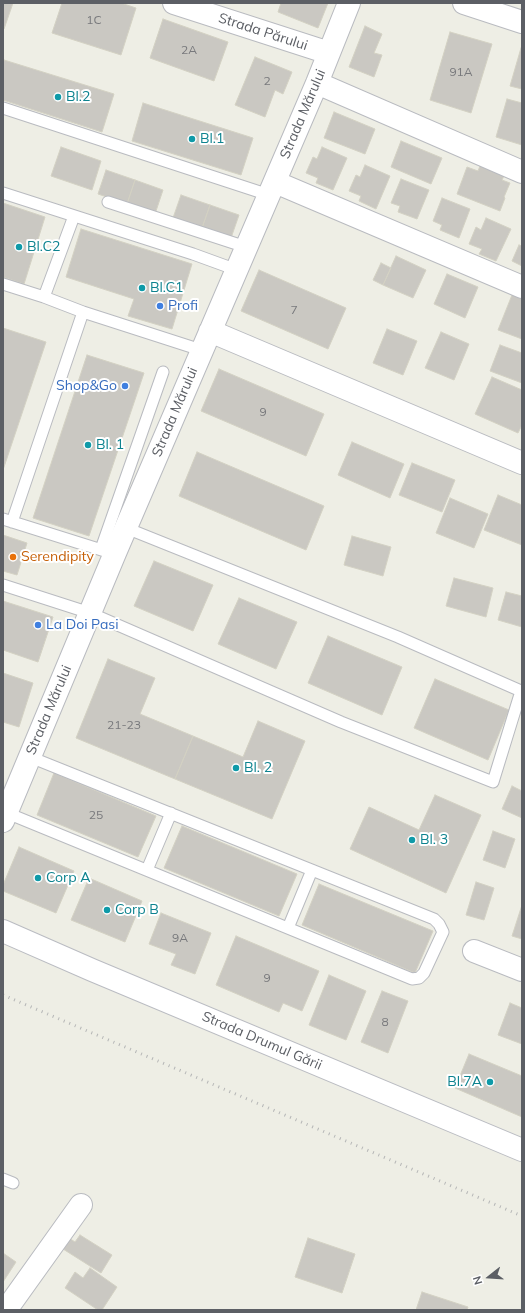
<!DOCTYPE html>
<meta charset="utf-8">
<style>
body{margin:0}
#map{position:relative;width:525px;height:1313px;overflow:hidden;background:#eeeee5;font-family:Mulish,sans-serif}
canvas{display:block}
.frame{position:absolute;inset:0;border:4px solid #5c5f65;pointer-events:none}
.north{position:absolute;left:469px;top:1257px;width:40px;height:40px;-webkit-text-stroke:3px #fff;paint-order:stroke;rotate:253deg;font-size:11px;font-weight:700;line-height:16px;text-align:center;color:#5c5f65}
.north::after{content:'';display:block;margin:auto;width:14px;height:18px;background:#5c5f65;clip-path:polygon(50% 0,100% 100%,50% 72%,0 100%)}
</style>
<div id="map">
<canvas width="525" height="1313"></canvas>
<div class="frame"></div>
<div class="north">N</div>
</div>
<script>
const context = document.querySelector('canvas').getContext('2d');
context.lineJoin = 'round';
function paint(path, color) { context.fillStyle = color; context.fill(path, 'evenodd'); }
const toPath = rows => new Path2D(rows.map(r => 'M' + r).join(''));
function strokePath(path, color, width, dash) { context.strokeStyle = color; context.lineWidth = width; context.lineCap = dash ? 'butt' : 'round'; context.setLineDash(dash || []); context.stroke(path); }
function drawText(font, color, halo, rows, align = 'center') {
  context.font = font + ' Mulish,sans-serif'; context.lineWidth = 4; context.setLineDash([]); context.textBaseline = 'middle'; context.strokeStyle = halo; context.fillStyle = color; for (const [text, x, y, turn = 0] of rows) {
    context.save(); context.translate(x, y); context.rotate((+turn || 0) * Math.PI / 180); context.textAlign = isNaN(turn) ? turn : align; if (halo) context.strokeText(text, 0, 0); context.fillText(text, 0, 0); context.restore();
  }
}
const building = toPath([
 [3,3,13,3,4,29,3,28,3,3],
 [62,3,121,3,136,8,121,55,52,33,62,3],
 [281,3,328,3,318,28,278,12,281,3],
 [163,19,228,42,214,81,150,58,163,19],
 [365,26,382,34,374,53,382,55,374,77,349,67,365,26],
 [450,32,492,44,471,113,430,100,450,32],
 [521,48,522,48,522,89,510,86,521,48],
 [255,57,292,72,283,94,275,90,265,117,235,105,255,57],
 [4,60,114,94,102,132,3,100,3,64,4,60],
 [507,99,522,103,522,145,496,137,507,99],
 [143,103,253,138,241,175,132,141,143,103],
 [334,112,375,129,365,154,324,138,334,112],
 [401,141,442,158,431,184,391,167,401,141],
 [61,147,101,161,92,190,51,176,61,147],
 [322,147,347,158,333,190,316,183,318,178,306,173,313,157,317,159,322,147],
 [365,165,390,176,376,209,359,201,361,196,349,191,356,175,360,177,365,165],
 [480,166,504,176,502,180,510,183,504,197,505,198,500,211,457,194,467,167,478,171,480,166],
 [106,170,135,180,127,204,98,194,106,170],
 [401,179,429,190,417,219,398,212,400,206,391,203,401,179],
 [135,180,163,190,155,214,127,204,135,180],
 [181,195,210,205,202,228,173,218,181,195],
 [442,198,470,209,459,238,440,230,442,225,433,221,442,198],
 [3,203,45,217,24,284,3,277,3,203],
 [210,205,239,215,231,238,202,228,210,205],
 [486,218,511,229,496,261,479,254,482,249,469,244,476,227,481,230,486,218],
 [81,229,192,264,172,329,128,316,134,299,66,277,81,229],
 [519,245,522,246,522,266,512,261,519,245],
 [396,256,426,270,413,298,383,285,396,256],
 [381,263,391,268,383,285,373,280,381,263],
 [259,270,346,308,328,349,241,311,259,270],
 [447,274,478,287,465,318,434,304,447,274],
 [512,295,522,299,522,339,498,330,512,295],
 [3,328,46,342,3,470,3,328],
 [387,329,417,341,403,375,373,363,387,329],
 [441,332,469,344,454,380,425,368,441,332],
 [500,345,522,353,522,383,490,371,500,345],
 [87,355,144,373,89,536,33,518,87,355],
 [219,369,324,414,306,456,201,411,219,369],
 [492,377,522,390,522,425,518,433,475,414,492,377],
 [352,442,404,464,390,498,338,475,352,442],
 [197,452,324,506,306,550,179,496,197,452],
 [412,463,455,480,442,512,399,495,412,463],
 [498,495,522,505,522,545,484,530,498,495],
 [450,498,488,514,474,548,436,533,450,498],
 [3,535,27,543,17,575,3,571,3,535],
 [352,536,391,547,383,576,344,565,352,536],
 [154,561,213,585,193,631,134,606,154,561],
 [454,578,493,588,486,617,446,606,454,578],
 [506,592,522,596,522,627,498,620,506,592],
 [239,598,297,622,276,669,218,644,239,598],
 [3,601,53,617,38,662,3,650,3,601],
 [328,636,402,667,382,715,308,683,328,636],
 [108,659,155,678,140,714,193,736,175,779,76,738,108,659],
 [3,673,33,683,19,727,3,722,3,673],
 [435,679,509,710,488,760,414,728,435,679],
 [258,721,305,741,272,819,175,779,193,736,243,757,258,721],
 [54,773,156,816,138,857,37,815,54,773],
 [512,786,522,791,522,818,502,809,512,786],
 [435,795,481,815,446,893,350,849,369,807,419,830,435,795],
 [182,826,297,874,279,916,164,868,182,826],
 [493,831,515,839,505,868,483,860,493,831],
 [19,847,74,871,56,913,3,891,3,885,19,847],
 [89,878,142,901,125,942,71,920,89,878],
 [476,882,494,888,484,920,466,915,476,882],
 [319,884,433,931,415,973,302,925,319,884],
 [522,905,522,939,512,936,522,905],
 [161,913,211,933,195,974,171,965,176,954,149,944,161,913],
 [236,936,319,971,302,1011,283,1003,279,1012,216,985,236,936],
 [329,975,366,991,346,1040,309,1025,329,975],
 [382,991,408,1001,388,1053,361,1042,382,991],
 [510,1003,522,1008,522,1044,498,1035,510,1003],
 [469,1054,522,1076,522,1117,455,1088,469,1054],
 [80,1235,112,1255,101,1273,63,1249,69,1238,75,1242,80,1235],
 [308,1238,355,1254,342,1293,295,1277,308,1238],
 [3,1253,16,1262,3,1282,3,1253],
 [90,1268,117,1287,102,1310,98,1310,65,1288,75,1272,83,1278,90,1268],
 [422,1292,468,1307,467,1310,416,1310,422,1292]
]);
paint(building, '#cac8c2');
strokePath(building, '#d3d1c3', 1);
const lane = toPath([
 [3,108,269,195],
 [3,193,193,254,237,270],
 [108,202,246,247],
 [3,284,44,297,83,312,201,350],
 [44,297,74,216],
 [3,519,108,552],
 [12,522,83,312],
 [101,549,163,372],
 [3,585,90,613,341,722,493,782,521,691,398,637,126,528],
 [7,813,412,979,419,978,424,973,443,932,439,924,434,919,30,757],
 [147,870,171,813],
 [288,928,312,870],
 [3,1179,13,1183]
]);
const street = toPath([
 [174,3,329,53],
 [464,3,522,22],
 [317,83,522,172],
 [275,182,522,287],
 [210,331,522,463],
 [3,821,115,553,317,83,349,3],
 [474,951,522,970],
 [6,1310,81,1205]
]);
const secondary = toPath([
 [3,931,92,970,522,1150]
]);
strokePath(lane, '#b9bbc0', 13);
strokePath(street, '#b9bbc0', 24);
strokePath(secondary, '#babcc2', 24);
strokePath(lane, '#fff', 11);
strokePath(street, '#fff', 22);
strokePath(secondary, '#fff', 22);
strokePath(toPath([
 [3,995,522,1216]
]), '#b5b6b6', 3, [1, 5]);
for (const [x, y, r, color] of [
 [58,97,4,"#0f9aa8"],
 [192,139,4,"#0f9aa8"],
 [19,247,4,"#0f9aa8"],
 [142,288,4,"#0f9aa8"],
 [160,306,4,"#3f7fe0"],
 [125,386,4,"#3f7fe0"],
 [88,445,4,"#0f9aa8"],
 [13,557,4,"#e8710a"],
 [38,625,4,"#3f7fe0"],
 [236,768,4,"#0f9aa8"],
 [412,840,4,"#0f9aa8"],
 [38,878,4,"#0f9aa8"],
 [107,910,4,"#0f9aa8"],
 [490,1082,4,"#0f9aa8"]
]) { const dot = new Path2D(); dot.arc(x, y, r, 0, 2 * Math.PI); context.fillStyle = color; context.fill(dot); strokePath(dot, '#fff', 1.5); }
drawText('12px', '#78797c', null, [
 ["1C",94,20],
 ["2A",189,50],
 ["91A",461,72],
 ["2",267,81],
 ["7",294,310],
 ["9",263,412],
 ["21-23",124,725],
 ["25",96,815],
 ["9A",180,938],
 ["9",267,978],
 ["8",385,1022]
]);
drawText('14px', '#5c5f65', '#fff', [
 ["Strada Părului",263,32,18],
 ["Strada Mărului",303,114,-67],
 ["Strada Mărului",175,412,-67],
 ["Strada Mărului",49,710,-67],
 ["Strada Drumul Gării",262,1041,23]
]);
drawText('14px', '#0d838f', '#fff', [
 ["Bl.2",66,97],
 ["Bl.1",200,139],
 ["Bl.C2",27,247],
 ["Bl.C1",150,288],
 ["Bl. 1",96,445],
 ["Bl. 2",244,768],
 ["Bl. 3",420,840],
 ["Corp A",46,878],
 ["Corp B",115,910],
 ["Bl.7A",482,1082,"right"]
], 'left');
drawText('14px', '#366cbe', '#fff', [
 ["Profi",168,306],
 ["Shop&Go",117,386,"right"],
 ["La Doi Pasi",46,625]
], 'left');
drawText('14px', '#c56008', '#fff', [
 ["Serendipity",21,557]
], 'left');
</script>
